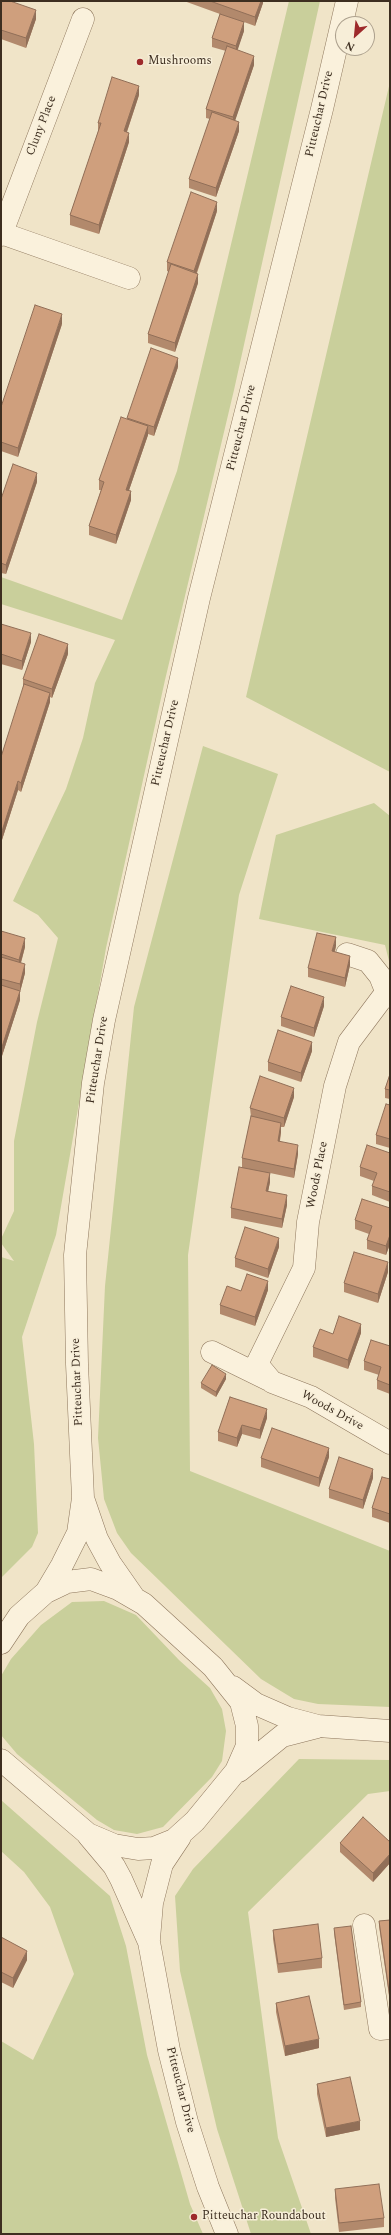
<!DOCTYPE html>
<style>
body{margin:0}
#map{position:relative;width:391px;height:2235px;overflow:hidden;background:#f0e4c8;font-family:Spectral,serif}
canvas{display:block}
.frame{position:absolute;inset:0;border:2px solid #3d2e20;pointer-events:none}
.north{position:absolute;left:335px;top:16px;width:40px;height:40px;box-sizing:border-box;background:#f7eed8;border:1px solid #ada18e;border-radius:50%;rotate:207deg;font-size:11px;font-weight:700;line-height:16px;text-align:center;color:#3d2e20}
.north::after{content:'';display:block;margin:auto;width:14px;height:18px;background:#9e2a2b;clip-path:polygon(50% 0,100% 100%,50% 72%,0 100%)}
</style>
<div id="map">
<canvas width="391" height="2235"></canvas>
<div class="frame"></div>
<div class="north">N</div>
</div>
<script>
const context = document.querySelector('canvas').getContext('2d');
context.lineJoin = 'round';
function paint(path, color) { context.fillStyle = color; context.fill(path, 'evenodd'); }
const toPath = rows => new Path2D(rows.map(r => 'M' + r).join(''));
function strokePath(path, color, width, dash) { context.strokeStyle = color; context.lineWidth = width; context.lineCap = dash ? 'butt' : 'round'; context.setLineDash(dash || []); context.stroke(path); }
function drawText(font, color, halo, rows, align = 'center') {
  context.font = font + ' Spectral,serif'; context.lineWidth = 3; context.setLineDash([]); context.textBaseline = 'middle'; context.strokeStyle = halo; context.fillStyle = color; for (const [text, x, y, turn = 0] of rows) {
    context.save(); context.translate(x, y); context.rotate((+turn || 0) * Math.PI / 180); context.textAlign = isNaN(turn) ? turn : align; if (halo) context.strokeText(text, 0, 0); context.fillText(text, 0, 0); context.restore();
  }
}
paint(toPath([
 [289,1,320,1,234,390,165,680,106,948,56,1235,22,1337,34,1444,38,1533,32,1547,1,1578,1,1257,14,1261,1,1243,1,1239,14,1211,14,1141,37,1022,58,938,38,915,13,901,66,789,83,738,95,683,115,640,1,604,1,577,122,620,177,471],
 [390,82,390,772,246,697],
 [203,746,278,774,239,895,188,1255,190,1471,390,1551,390,1707,318,1704,294,1699,261,1679,131,1553,117,1533,104,1499,98,1438,105,1286,134,1007],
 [374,803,390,816,390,965,385,945,259,919,276,835],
 [104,1601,136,1615,179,1660,210,1688,222,1709,226,1731,222,1761,212,1777,163,1827,137,1834,114,1830,97,1820,17,1754,1,1735,1,1676,11,1659,41,1625,72,1602],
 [299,1759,390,1760,390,1791,368,1794,248,1912,278,2138,311,2234,251,2234,217,2129,180,1971,175,1896,193,1869],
 [1,1800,110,1896,126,1946,147,2055,190,2204,203,2234,1,2234,1,2041,33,2060,74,1974,50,1907,24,1872,1,1851]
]), '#c9cf9b');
const minor = toPath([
 [1,233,129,278],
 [1,235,83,19],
 [347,954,368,961,380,976,388,996],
 [390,996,382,998,349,1042,335,1086,308,1222,304,1268,257,1364,272,1382,311,1397,390,1443],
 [212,1352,269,1380],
 [84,1501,97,1539,110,1563,133,1596],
 [46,1592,62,1565,78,1533,83,1498,77,1364,75,1255,93,1083,104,1020,199,598,322,109,347,1],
 [1,1643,19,1616,46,1592,67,1582,91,1579,118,1589,144,1604,213,1667,241,1702,247,1726,247,1746,236,1771,195,1821,174,1840,154,1848,138,1849,114,1845,88,1834,1,1760],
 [233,1687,256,1704,288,1718,318,1726,390,1731],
 [239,1771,282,1736,317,1727],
 [88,1835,114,1866,121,1879,149,1942,169,2050,187,2122,208,2187,227,2234],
 [364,1925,380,2029,390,2028],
 [149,1939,152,1903,162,1864,180,1837]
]);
strokePath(minor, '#8d765c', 23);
strokePath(minor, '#faf1dc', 22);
paint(toPath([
 [1,1,36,19,26,48,1,39],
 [184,1,263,1,263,3,255,26,244,22,244,31,237,50,254,65,235,120,239,131,216,197,189,188,189,179,210,119,206,118,206,109,226,51,212,47,212,38,220,14],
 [139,95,127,132,129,142,99,234,70,225,70,215,98,132,98,123],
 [217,211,197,273,198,283,175,352,148,343,148,334,169,272,167,271,167,262],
 [62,324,18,457,1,451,1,407],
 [178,367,154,436,148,434,148,435,129,490,131,500,116,544,89,535,89,526,101,490,99,490,99,480,127,419,127,418],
 [37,482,6,574,1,573,1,499],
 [1,624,31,642,22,670,1,664],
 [68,654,52,698,50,697,50,702,21,792,18,790,1,843,23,687,23,679],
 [1,931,25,947,21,963,25,973,20,992,20,1000,1,1059],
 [336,946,335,952,350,965,345,987,308,977,308,968],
 [324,1006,314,1037,281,1026,281,1017],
 [312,1051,301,1082,268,1071,268,1062],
 [390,1074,390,1099,385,1098,385,1089],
 [294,1097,284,1127,281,1127,281,1132,280,1141,298,1154,294,1178,270,1173,270,1182,268,1192,287,1205,282,1228,231,1218,231,1208,242,1167,242,1158,251,1117,250,1108],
 [390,1105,390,1148,376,1144,376,1135],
 [390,1153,390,1202,372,1195,372,1186,374,1181,360,1176,360,1167],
 [390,1208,390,1244,386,1255,367,1249,367,1240,369,1234,355,1229,355,1220],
 [279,1247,268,1278,235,1267,235,1258],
 [388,1272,378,1303,344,1292,344,1283],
 [268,1290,255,1326,220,1314,220,1305,241,1291],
 [361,1333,348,1369,313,1357,313,1347,333,1334],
 [390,1346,390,1394,377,1389,377,1380,379,1375,364,1370,364,1361],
 [226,1379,216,1397,201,1388,201,1383],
 [230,1397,267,1418,260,1439,242,1434,237,1447,218,1441,218,1432],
 [329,1457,319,1487,261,1467,261,1458],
 [373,1478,363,1509,329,1498,329,1489],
 [390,1479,390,1523,372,1517,372,1508],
 [390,1842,390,1863,373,1882,340,1852,340,1843],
 [390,1920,390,2003,379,1926,379,1921],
 [334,1928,361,2002,361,2007,344,2010,334,1933],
 [273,1930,322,1958,322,1968,278,1973,273,1939],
 [1,1937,27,1960,13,1988,1,1982],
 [276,2003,319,2048,285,2056,276,2012],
 [317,2084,360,2130,326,2137,317,2094],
 [335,2189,384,2218,384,2227,339,2232,335,2198]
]), '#b2896c');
paint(toPath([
 [261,1,263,1,263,3,255,26,255,17],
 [36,10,36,19,26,48,26,38],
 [244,22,244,31,236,55,236,46],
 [254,56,254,65,233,127,233,117],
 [139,86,139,95,124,140,124,131],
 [239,122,239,131,216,197,216,188],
 [129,133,129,142,99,234,99,225],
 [217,202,217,211,194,280,194,271],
 [198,274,198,283,175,352,175,343],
 [62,314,62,324,18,457,18,448],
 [178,358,178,367,154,436,154,427],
 [148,426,148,435,126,499,126,490],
 [37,473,37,482,6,574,6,565],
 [131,491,131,500,116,544,116,535],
 [31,633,31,642,22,670,22,661],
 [68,644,68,654,52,698,52,689],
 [50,693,50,702,21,792,21,783],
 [18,781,18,790,1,843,1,834],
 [336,937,336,946,332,960,332,951],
 [25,938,25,947,19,969,19,960],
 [350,956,350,965,345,987,345,978],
 [25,964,25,973,20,992,20,1000,1,1059,1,1050,20,991,20,984],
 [324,997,324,1006,314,1037,314,1028],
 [312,1042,312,1051,301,1082,301,1073],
 [294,1088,294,1097,284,1127,284,1118],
 [281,1123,281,1132,278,1150,278,1141],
 [298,1145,298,1154,294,1178,294,1169],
 [270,1173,270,1182,266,1201,266,1191],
 [287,1195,287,1205,282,1228,282,1219],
 [390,1235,390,1244,386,1255,386,1246],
 [279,1238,279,1247,268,1278,268,1269],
 [388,1262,388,1272,378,1303,378,1294],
 [268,1281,268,1290,255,1326,255,1317],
 [361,1324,361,1333,348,1369,348,1360],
 [226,1374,226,1379,216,1397,216,1392],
 [267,1409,267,1418,260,1439,260,1430],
 [242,1425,242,1434,237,1447,237,1438],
 [329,1448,329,1457,319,1487,319,1478],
 [373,1469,373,1478,363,1509,363,1500],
 [390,1854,390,1863,373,1882,373,1873],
 [27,1951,27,1960,13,1988,13,1978],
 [319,2039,319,2048,285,2056,285,2046],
 [360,2121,360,2130,326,2137,326,2128]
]), '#916f58');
const building = toPath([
 [1,1,10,1,36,10,26,38,1,30,1,1],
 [210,1,261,1,255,17,210,1],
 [220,14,244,22,236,46,212,38,220,14],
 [227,46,254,56,233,117,206,109,227,46],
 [112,77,139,86,124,131,129,133,99,225,70,215,101,123,98,123,112,77],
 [212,112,239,122,216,188,189,179,212,112],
 [191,192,217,202,194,271,167,262,191,192],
 [171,264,198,274,175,343,148,334,171,264],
 [35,305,62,314,18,448,1,442,1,407,35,305],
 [151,348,178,358,154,427,127,418,151,348],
 [121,417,148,426,126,490,131,491,116,535,89,526,104,482,99,480,121,417],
 [13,464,37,473,6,565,1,563,1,499,13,464],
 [1,624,31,633,22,661,1,654,1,624],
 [39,634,68,644,52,689,23,679,39,634],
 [24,684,50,693,21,783,18,781,1,834,1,757,24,684],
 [1,931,25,938,19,960,1,954,1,931],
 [317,933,336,937,332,951,350,956,345,978,308,968,317,933],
 [1,957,25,964,20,984,1,979,1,957],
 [1,985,20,991,1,1050,1,985],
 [291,986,324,997,314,1028,281,1017,291,986],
 [278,1030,312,1042,301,1073,268,1062,278,1030],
 [390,1074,390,1090,385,1089,390,1074],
 [260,1076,294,1088,284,1118,250,1108,260,1076],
 [386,1104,390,1105,390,1139,376,1135,386,1104],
 [251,1116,281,1123,278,1141,298,1145,294,1169,242,1158,251,1116],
 [367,1145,390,1153,390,1192,372,1186,377,1173,360,1167,367,1145],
 [239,1167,270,1173,266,1191,287,1195,282,1219,231,1208,239,1167],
 [362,1199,390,1208,390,1235,386,1246,367,1240,372,1226,355,1220,362,1199],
 [245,1227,279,1238,268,1269,235,1258,245,1227],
 [354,1252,388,1262,378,1294,344,1283,354,1252],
 [247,1274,268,1281,255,1317,220,1305,227,1286,241,1291,247,1274],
 [339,1316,361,1324,348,1360,313,1347,320,1329,333,1334,339,1316],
 [371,1340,390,1346,390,1385,377,1380,381,1367,364,1361,371,1340],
 [212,1365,226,1374,216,1392,201,1383,212,1365],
 [230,1397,267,1409,260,1430,242,1425,237,1438,218,1432,230,1397],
 [272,1428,329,1448,319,1478,261,1458,272,1428],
 [339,1457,373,1469,363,1500,329,1489,339,1457],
 [382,1477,390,1479,390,1514,372,1508,382,1477],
 [363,1817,390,1842,390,1854,373,1873,340,1843,363,1817],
 [390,1920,390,1998,379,1921,390,1920],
 [318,1924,322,1958,278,1964,273,1930,318,1924],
 [351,1926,361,2002,344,2005,334,1928,351,1926],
 [1,1937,27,1951,13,1978,1,1972,1,1937],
 [309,1996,319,2039,285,2046,276,2003,309,1996],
 [350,2077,360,2121,326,2128,317,2084,350,2077],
 [379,2184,384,2218,339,2223,335,2189,379,2184]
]);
paint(building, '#cf9f7d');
strokePath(building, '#916f58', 1);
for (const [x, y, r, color] of [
 [140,62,4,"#9e2a2b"],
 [194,2217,4,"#9e2a2b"]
]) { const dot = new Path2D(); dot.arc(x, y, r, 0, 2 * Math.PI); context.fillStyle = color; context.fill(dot); strokePath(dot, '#f7eed8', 1.5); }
drawText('12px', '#3d2e20', '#f7eed8', [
 ["Mushrooms",148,62],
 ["Pitteuchar Roundabout",202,2217]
], 'left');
drawText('12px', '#3d2e20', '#f7eed8', [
 ["Pitteuchar Drive",320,114,-77],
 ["Cluny Place",42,126,-69],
 ["Pitteuchar Drive",242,428,-76],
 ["Pitteuchar Drive",166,743,-77],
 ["Pitteuchar Drive",98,1060,-81],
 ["Woods Place",318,1175,-79],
 ["Pitteuchar Drive",78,1382,-92],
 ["Woods Drive",332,1411,29],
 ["Pitteuchar Drive",180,2090,76]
]);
</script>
